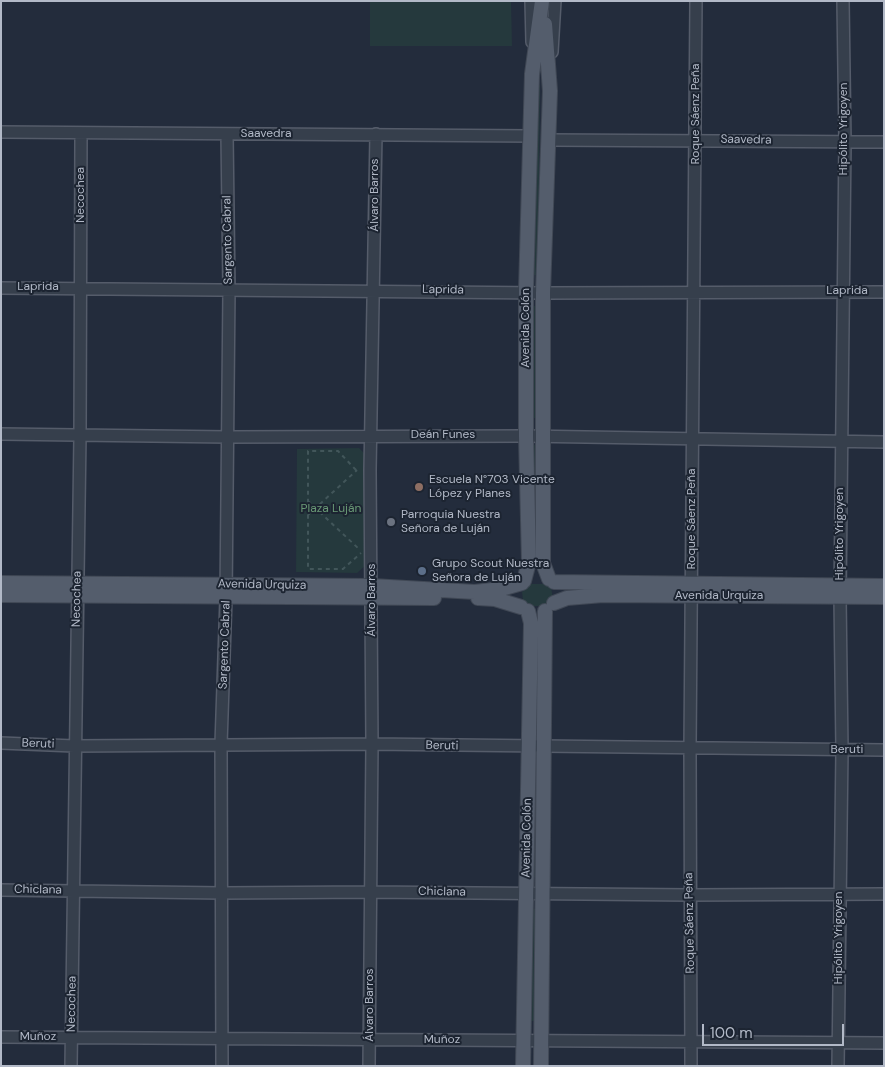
<!DOCTYPE html>
<meta charset="utf-8">
<style>
body{margin:0}
#map{position:relative;width:885px;height:1067px;overflow:hidden;background:#232c3c;font-family:"DM Sans",sans-serif}
canvas{display:block}
.frame{position:absolute;inset:0;border:2px solid #b2b9c7;pointer-events:none}
.scale{position:absolute;left:702px;top:1024px;width:142px;height:22px;box-sizing:border-box;border:2px solid #b2b9c7;border-top:0;padding-left:6px;font-size:15px;line-height:18px;white-space:nowrap;color:#b2b9c7;-webkit-text-stroke:4px #1c2431;paint-order:stroke}
</style>
<div id="map">
<canvas width="885" height="1067"></canvas>
<div class="frame"></div>
<div class="scale">100 m</div>
</div>
<script>
const context = document.querySelector('canvas').getContext('2d');
context.lineJoin = 'round';
function paint(path, color) { context.fillStyle = color; context.fill(path, 'evenodd'); }
const toPath = rows => new Path2D(rows.map(r => 'M' + r).join(''));
function strokePath(path, color, width, dash) { context.strokeStyle = color; context.lineWidth = width; context.lineCap = dash ? 'butt' : 'round'; context.setLineDash(dash || []); context.stroke(path); }
function drawText(font, color, halo, rows, align = 'center') {
  context.font = font + ' "DM Sans",sans-serif'; context.lineWidth = 4; context.setLineDash([]); context.textBaseline = 'middle'; context.strokeStyle = halo; context.fillStyle = color; for (const [text, x, y, turn = 0] of rows) {
    context.save(); context.translate(x, y); context.rotate((+turn || 0) * Math.PI / 180); context.textAlign = isNaN(turn) ? turn : align; if (halo) context.strokeText(text, 0, 0); context.fillText(text, 0, 0); context.restore();
  }
}
paint(toPath([
 [370,1,511,1,512,46,370,46],
 [537,85,540,85,538,275,534,275],
 [534,306,538,306,536,418,532,418],
 [533,445,537,445,535,558],
 [359,448,365,454,366,565,357,573,296,572,297,449],
 [531,584,543,584,551,587,553,599,550,603,544,606,531,606,523,600,522,592],
 [535,764,539,764,537,877,533,877],
 [532,909,536,909,534,1021,530,1021]
]), '#25393d');
const minor = toPath([
 [531,1,532,42],
 [552,52,555,1],
 [1,132,531,136],
 [549,140,884,142],
 [1,288,543,293,884,292],
 [1,434,228,437,526,436,884,442],
 [1,743,74,746,372,744,884,750],
 [1,890,222,893,370,892,690,895,884,894],
 [1,1037,884,1043],
 [71,1066,80,436,81,133],
 [222,1066,221,744,226,598,229,290,227,134],
 [369,1066,372,744,370,470,376,134],
 [691,1066,690,748,696,1],
 [838,1066,842,750,840,597,845,142,843,1]
]);
const major = toPath([
 [545,24,550,91,543,293,543,563,549,579],
 [524,581,529,562,526,436,526,291,532,74,542,1],
 [554,582,884,586],
 [1,583,372,586,475,592,501,589,522,583],
 [1,595,434,598],
 [478,598,495,599,521,607],
 [554,603,567,598,603,595,884,597],
 [523,1066,531,623,528,611],
 [541,1066,545,611]
]);
strokePath(minor, '#555c6a', 14);
strokePath(major, '#404855', 16);
strokePath(toPath([
 [356,470,338,451,308,451,308,569,343,569,361,553],
 [308,501,359,549],
 [308,515,357,470]
]), '#42565a', 2, [4, 4]);
strokePath(minor, '#363f4c', 11);
strokePath(major, '#545d6c', 14);
for (const [x, y, r, color] of [
 [419,487,5,"#8d6e63"],
 [391,522,5,"#6b7280"],
 [422,571,5,"#5c6f8a"]
]) { const dot = new Path2D(); dot.arc(x, y, r, 0, 2 * Math.PI); context.fillStyle = color; context.fill(dot); strokePath(dot, '#1c2431', 2); }
drawText('12px', '#b2b9c7', '#1c2431', [
 ["Roque Sáenz Peña",696,114,-90],
 ["Hipólito Yrigoyen",844,129,-90],
 ["Saavedra",266,134],
 ["Saavedra",746,140,1],
 ["Necochea",81,195,-90],
 ["Álvaro Barros",375,195,-90],
 ["Sargento Cabral",228,240,-91],
 ["Laprida",38,287],
 ["Laprida",443,290,1],
 ["Laprida",847,291],
 ["Avenida Colón",526,328,-90],
 ["Deán Funes",443,435],
 ["Roque Sáenz Peña",692,519,-90],
 ["Hipólito Yrigoyen",840,534,-90],
 ["Avenida Urquiza",262,585,1],
 ["Avenida Urquiza",719,596],
 ["Necochea",77,599,-89],
 ["Álvaro Barros",372,600,-90],
 ["Sargento Cabral",225,645,-88],
 ["Beruti",38,744,2],
 ["Beruti",442,746,1],
 ["Beruti",847,750],
 ["Avenida Colón",527,838,-89],
 ["Chiclana",38,890,1],
 ["Chiclana",442,892,1],
 ["Roque Sáenz Peña",690,923,-91],
 ["Hipólito Yrigoyen",839,938,-90],
 ["Necochea",72,1004,-89],
 ["Álvaro Barros",370,1005,-90],
 ["Muñoz",38,1037],
 ["Muñoz",442,1040]
]);
drawText('12px', '#b2b9c7', '#1c2431', [
 ["Escuela N°703 Vicente",429,480],
 ["López y Planes",429,494],
 ["Parroquia Nuestra",401,515],
 ["Señora de Luján",401,529],
 ["Grupo Scout Nuestra",432,564],
 ["Señora de Luján",432,578]
], 'left');
drawText('12px', '#699875', '#1c2431', [
 ["Plaza Luján",331,509]
]);
</script>
